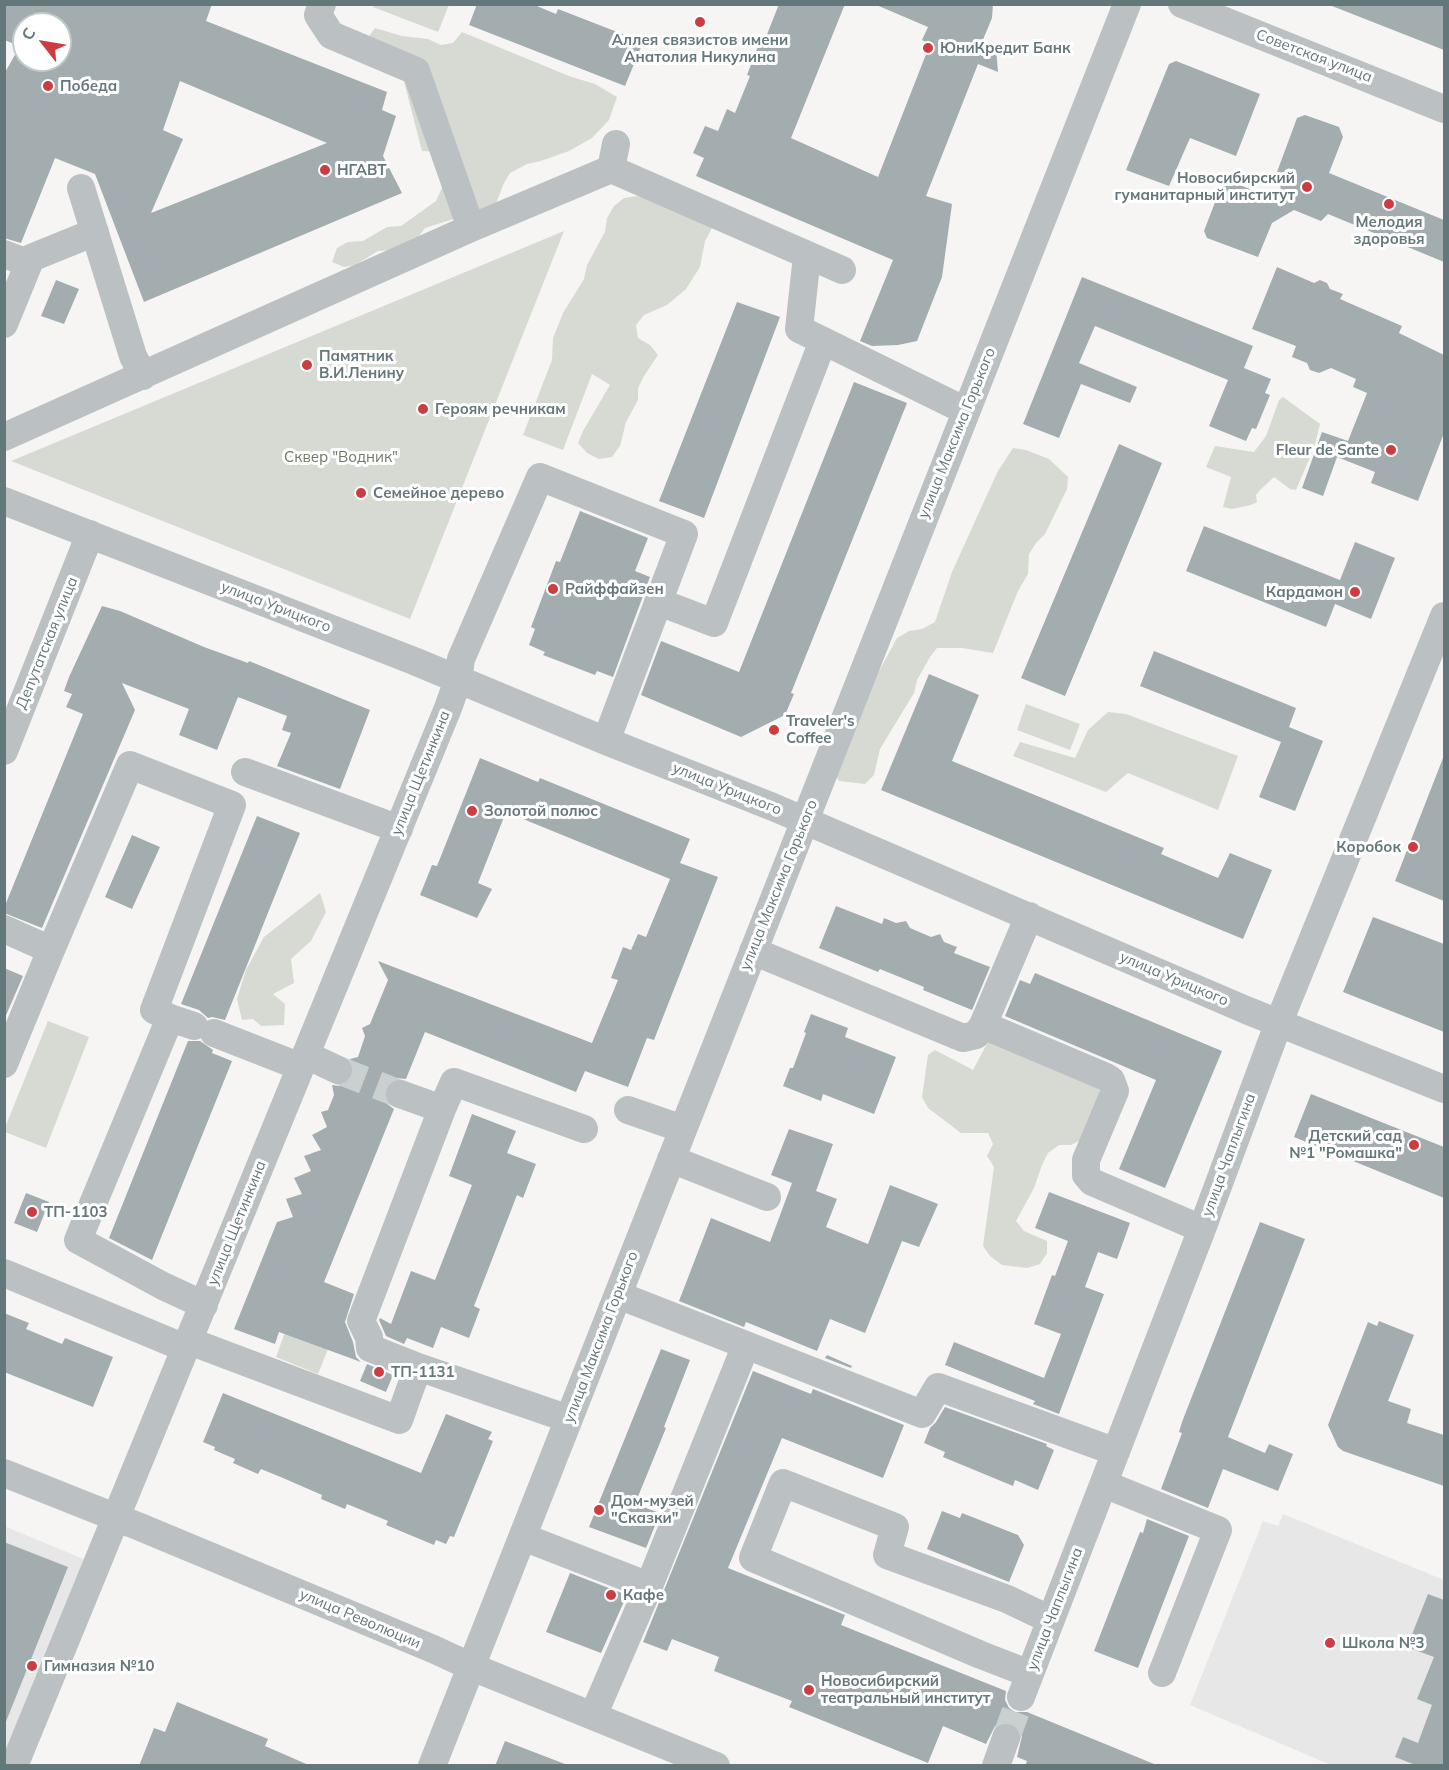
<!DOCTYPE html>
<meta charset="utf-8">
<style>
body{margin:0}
#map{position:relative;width:1449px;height:1770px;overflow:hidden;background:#f6f5f3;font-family:Mulish,sans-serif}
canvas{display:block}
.frame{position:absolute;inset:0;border:6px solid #64777a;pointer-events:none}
.north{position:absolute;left:12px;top:12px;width:60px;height:60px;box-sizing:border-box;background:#fff;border:2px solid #c1c9ca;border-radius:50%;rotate:301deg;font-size:16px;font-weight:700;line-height:24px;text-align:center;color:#64777a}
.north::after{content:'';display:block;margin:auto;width:21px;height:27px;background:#cd3c41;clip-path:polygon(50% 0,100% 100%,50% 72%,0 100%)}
</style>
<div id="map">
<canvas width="1449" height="1770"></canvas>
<div class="frame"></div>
<div class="north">С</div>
</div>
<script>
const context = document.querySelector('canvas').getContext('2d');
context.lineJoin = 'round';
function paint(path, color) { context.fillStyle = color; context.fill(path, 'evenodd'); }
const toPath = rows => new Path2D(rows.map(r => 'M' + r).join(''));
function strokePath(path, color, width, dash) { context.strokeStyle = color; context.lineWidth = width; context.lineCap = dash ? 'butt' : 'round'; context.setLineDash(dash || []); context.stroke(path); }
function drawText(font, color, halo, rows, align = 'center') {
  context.font = font + ' Mulish,sans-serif'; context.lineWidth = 6; context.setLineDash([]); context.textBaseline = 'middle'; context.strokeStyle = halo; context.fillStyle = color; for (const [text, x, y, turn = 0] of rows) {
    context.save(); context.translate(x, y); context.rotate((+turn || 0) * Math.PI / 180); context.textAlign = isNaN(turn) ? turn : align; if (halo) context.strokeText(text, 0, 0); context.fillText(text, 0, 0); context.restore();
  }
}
paint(toPath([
 [1283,1514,1444,1580,1444,1765,1331,1765,1190,1705,1263,1521,1278,1526],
 [4,1526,103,1567,5,1765]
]), '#e6e7e6');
paint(toPath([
 [374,5,374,4,449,5,438,32,373,7],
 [375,28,402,36,428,39,441,45,453,43,462,32,569,76,595,84,617,97,609,120,592,138,569,151,541,161,527,164,510,173,504,183,495,206,425,228,414,243,403,249,378,251,355,265,344,267,332,262,337,248,348,242,363,241,387,227,401,226,436,201,448,175,444,152,422,151,402,74,367,39],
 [637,196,714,218,711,230,705,241,700,267,686,289,667,305,644,315,636,325,638,338,650,345,658,355,644,376,638,388,638,400,626,422,620,446,612,457,599,459,587,453,578,443,583,431,610,385,592,374,563,450,523,435,552,360,553,338,563,313,584,279,587,265,605,232,607,218,614,206,624,198],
 [564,231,410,619,11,461],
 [1283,397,1320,424,1314,448,1296,490,1290,489,1274,477,1260,490,1256,495,1257,502,1251,505,1232,509,1223,507,1231,477,1206,467,1215,446,1254,452,1266,436,1279,400],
 [1013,448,1026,450,1049,459,1068,477,1067,489,1045,534,1036,543,1029,554,1028,574,1018,591,993,653,962,648,937,648,930,657,917,680,914,693,880,749,874,775,865,784,839,781,832,770,871,686,897,638,909,631,922,629,935,622,952,572,981,508,998,471],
 [1026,704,1080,724,1070,750,1017,730],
 [1108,712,1126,714,1238,756,1218,810,1128,773,1106,792,1013,756,1020,742,1075,758,1088,730],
 [320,893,326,912,311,941,291,959,294,983,273,994,285,1004,284,1025,261,1026,253,1019,242,1020,237,999,246,970,264,937],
 [48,1021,89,1037,46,1148,5,1132,4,1130],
 [991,1036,1093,1079,1100,1091,1090,1128,1083,1139,1071,1145,1059,1145,1048,1153,1042,1165,1034,1188,1016,1221,1024,1231,1047,1241,1047,1253,1040,1264,1027,1268,1002,1265,990,1256,983,1246,994,1167,987,1156,993,1144,988,1133,961,1133,928,1108,922,1097,928,1055,935,1050,973,1070],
 [285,1332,328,1349,318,1374,276,1357]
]), '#d7dad2');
paint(toPath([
 [4,4,212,4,206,21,387,92,382,110,396,116,383,156,402,193,144,302,95,174,55,158,21,243,4,238,4,74,20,46,4,40],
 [24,24,60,24,60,60,24,60],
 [180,81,327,143,151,213,183,139,163,130],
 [477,4,532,4,556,14,558,9,643,42,625,86,469,25],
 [779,4,845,4,791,138,878,177,930,44,922,40,928,27,874,4,993,4,992,18,982,42,996,48,998,72,978,64,926,196,952,204,942,277,917,341,898,345,872,346,860,341,893,260,696,176,704,158,693,153,705,126,718,131,727,109,735,113,750,76,747,75,762,36,766,37],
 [1333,4,1444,4,1444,50,1332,6],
 [1176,61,1260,94,1236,156,1190,138,1169,186,1126,170,1169,64],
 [1305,115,1339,127,1343,137,1329,173,1444,220,1444,262,1328,214,1321,221,1294,210,1272,223,1258,257,1207,238,1204,231,1222,184,1229,181,1284,202,1277,172,1297,118],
 [1277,267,1314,283,1320,280,1327,283,1330,289,1343,294,1340,299,1402,326,1399,333,1444,355,1444,433,1418,501,1371,483,1375,472,1337,457,1323,496,1302,488,1322,432,1348,441,1367,393,1353,387,1356,379,1331,368,1319,373,1310,370,1307,363,1292,357,1296,346,1252,329],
 [1082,277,1253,346,1244,368,1271,379,1265,393,1270,395,1256,429,1252,428,1246,441,1209,426,1228,380,1095,326,1079,363,1137,387,1130,403,1081,384,1059,438,1023,424],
 [56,280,79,289,64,324,41,316],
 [737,302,780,317,704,518,659,501],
 [854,382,907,403,791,693,794,694,785,715,741,737,641,695,661,641,739,672],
 [1119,444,1162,463,1065,696,1021,678],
 [580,511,648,538,635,571,650,577,613,677,597,671,595,675,543,655,545,652,529,645,535,629,531,627,556,561,560,562],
 [1204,526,1340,580,1355,542,1395,558,1371,619,1335,604,1326,627,1186,571],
 [102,606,120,611,204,647,248,663,249,661,370,710,340,789,277,766,291,733,282,730,287,716,238,697,217,750,179,735,189,709,122,683,135,710,42,928,4,913,4,908,83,714,66,707,72,694,64,691,69,677],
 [1154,651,1296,708,1289,727,1323,741,1295,811,1259,797,1281,742,1140,686],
 [929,674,979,695,952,761,1164,848,1161,854,1218,878,1230,853,1272,870,1243,939,881,790],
 [480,758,538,782,540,778,690,839,680,863,718,877,654,1040,647,1038,628,1087,585,1071,576,1092,425,1032,406,1079,396,1078,389,1082,385,1088,384,1098,387,1104,394,1109,324,1282,354,1294,345,1322,353,1342,356,1357,361,1362,279,1332,275,1344,234,1329,277,1222,293,1217,286,1199,302,1194,294,1178,311,1171,304,1156,321,1150,312,1135,327,1127,321,1112,328,1110,334,1095,332,1085,340,1086,347,1084,353,1076,354,1068,350,1059,358,1057,365,1036,362,1028,370,1024,388,980,378,961,592,1043,618,980,611,978,623,947,631,950,638,934,646,937,670,879,506,812,478,883,492,889,477,918,420,895,432,865,437,866],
 [1443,758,1444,759,1444,901,1395,881],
 [257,816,300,833,225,1020,212,1017,208,1018,199,1010,181,1004],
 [132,835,160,847,132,909,105,897],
 [836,906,882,924,884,918,896,923,906,921,910,928,931,937,940,934,944,942,957,947,954,953,990,967,972,1010,923,990,924,987,880,969,878,972,819,948],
 [1373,917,1444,944,1444,1032,1343,992],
 [4,968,23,976,4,1020],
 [1035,973,1222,1051,1165,1188,1119,1169,1156,1080,1005,1016,1020,980,1030,984],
 [811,1014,848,1028,845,1037,896,1057,874,1114,823,1094,821,1101,783,1086,790,1068,793,1068,806,1033,804,1032],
 [188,1041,200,1041,213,1050,212,1053,232,1061,152,1260,109,1238],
 [1311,1094,1444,1147,1444,1198,1294,1137],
 [472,1114,516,1131,507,1153,536,1164,523,1198,517,1195,474,1306,480,1309,469,1338,441,1327,433,1348,407,1338,404,1344,386,1336,379,1320,380,1318,391,1324,411,1271,435,1280,472,1185,449,1176],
 [789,1129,833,1144,816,1191,837,1199,826,1227,868,1244,890,1185,938,1204,919,1247,902,1241,865,1333,830,1319,817,1351,746,1322,744,1327,679,1301,711,1218,770,1242,792,1183,771,1175],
 [1049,1192,1130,1223,1117,1259,1098,1252,1085,1287,1104,1294,1059,1414,1033,1404,1035,1401,945,1365,954,1342,1044,1378,1061,1334,1034,1324,1052,1275,1055,1276,1068,1241,1035,1228],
 [26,1193,49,1202,37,1232,14,1223],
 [1260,1222,1305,1239,1228,1437,1265,1453,1269,1444,1293,1454,1278,1491,1223,1469,1208,1508,1161,1489,1182,1433,1179,1432,1182,1422],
 [4,1313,29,1323,26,1329,62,1344,65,1338,113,1357,93,1407,4,1372],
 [1379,1321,1414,1335,1388,1401,1411,1409,1407,1423,1444,1435,1444,1486,1343,1451,1338,1447,1328,1425,1368,1322,1377,1326],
 [661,1349,690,1360,664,1427,666,1428,635,1504,660,1513,646,1548,589,1527],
 [827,1355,852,1366,851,1368,825,1358],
 [367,1364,393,1375,386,1392,360,1381],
 [753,1371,811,1394,813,1389,904,1425,883,1478,782,1438,728,1568,845,1615,841,1625,1006,1691,1005,1700,1009,1708,1015,1712,1027,1712,1159,1766,1025,1766,1027,1761,1017,1757,1022,1736,1019,1728,1012,1723,1004,1722,995,1726,986,1744,943,1726,928,1763,789,1707,792,1701,714,1671,719,1657,672,1639,667,1651,643,1642],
 [223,1393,421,1473,446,1414,492,1432,488,1439,493,1441,454,1537,450,1536,446,1544,436,1540,434,1545,386,1525,388,1521,347,1504,345,1509,321,1499,322,1495,283,1478,261,1469,258,1474,233,1463,235,1459,214,1450,215,1447,203,1442],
 [945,1407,1047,1444,1046,1446,1054,1450,1038,1490,1015,1480,1013,1486,943,1457,945,1452,924,1443,930,1428,936,1422],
 [942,1511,960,1518,962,1513,1018,1535,1024,1545,1009,1582,927,1549],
 [1147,1519,1189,1536,1138,1668,1094,1651,1140,1532,1143,1533],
 [4,1542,68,1567,5,1724,4,1724],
 [570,1573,627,1595,601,1653,546,1632],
 [1428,1594,1444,1600,1444,1766,1418,1766,1395,1757,1403,1737,1418,1743,1432,1705,1417,1699,1434,1657,1407,1647],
 [177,1702,268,1739,265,1746,311,1766,139,1766,154,1728,165,1732],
 [505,1741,565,1764,565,1766,495,1766]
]), '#a3adaf');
strokePath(toPath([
 [338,1070,400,1094],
 [1006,1738,1021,1697]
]), '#cacfcf', 28, [28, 14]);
strokePath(toPath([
 [322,4,318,15,331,35,416,71,471,228],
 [1182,4,1444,109],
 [611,169,616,144],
 [81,188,133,356,143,376],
 [4,254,28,263],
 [807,256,799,329,966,411],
 [4,324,31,258,95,232],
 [4,437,471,228,611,169,842,270],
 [4,501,414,661,606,741,773,807,1246,1010,1444,1089],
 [659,602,714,623,823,341],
 [4,751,90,534],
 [245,772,399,829],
 [4,929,51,950,130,765,232,805,154,1010,170,1018,194,1026],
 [753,951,963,1038,976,1035,983,1025,1106,1077,1111,1080,1115,1091,1086,1160,1086,1175,1092,1182,1202,1229],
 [170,1018,78,1240,163,1286,204,1305],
 [983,1025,1029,916],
 [214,1033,301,1067],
 [306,1055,338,1070],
 [4,1064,51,950],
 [400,1094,442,1109,361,1321,369,1337,370,1348,418,1367],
 [442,1109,454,1082,584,1129],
 [628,1110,683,1129],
 [671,1159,767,1197],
 [4,1273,185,1348],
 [618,1295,922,1414,938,1387,1116,1452],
 [189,1341,399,1420,418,1367,569,1419],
 [4,1473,140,1527,433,1649,472,1667,716,1766],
 [1104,1484,1218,1530,1162,1673],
 [523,1537,649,1586,593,1716],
 [649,1586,746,1345],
 [1030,1674,981,1655,753,1558,783,1483,895,1527,887,1555,1007,1599,1051,1620],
 [1021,1697,1202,1229,1279,1022,1444,616],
 [14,1766,448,708,458,680,461,659,540,477,684,534,606,741],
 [432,1766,1127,4],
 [996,1766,1006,1738]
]), '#bbc1c2', 28);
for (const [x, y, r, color] of [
 [700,22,6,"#cd3c41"],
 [928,48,6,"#cd3c41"],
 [48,86,6,"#cd3c41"],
 [325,170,6,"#cd3c41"],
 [1307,187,6,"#cd3c41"],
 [1389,204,6,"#cd3c41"],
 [307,365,6,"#cd3c41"],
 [423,409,6,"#cd3c41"],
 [1391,450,6,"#cd3c41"],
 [361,493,6,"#cd3c41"],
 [553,589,6,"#cd3c41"],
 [1355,592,6,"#cd3c41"],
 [774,730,6,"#cd3c41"],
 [472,811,6,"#cd3c41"],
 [1413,847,6,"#cd3c41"],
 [1414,1145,6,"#cd3c41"],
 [32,1212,6,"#cd3c41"],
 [379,1372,6,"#cd3c41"],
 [599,1510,6,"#cd3c41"],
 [611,1595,6,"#cd3c41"],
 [1330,1643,6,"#cd3c41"],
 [32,1666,6,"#cd3c41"],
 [809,1690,6,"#cd3c41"]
]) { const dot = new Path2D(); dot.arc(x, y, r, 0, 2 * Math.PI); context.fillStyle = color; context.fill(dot); strokePath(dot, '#fff', 2); }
drawText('bold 15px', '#64777a', '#fff', [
 ["Аллея связистов имени",700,40,"center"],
 ["Анатолия Никулина",700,57,"center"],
 ["ЮниКредит Банк",940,48],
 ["Победа",60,86],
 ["НГАВТ",337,170],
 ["Новосибирский",1295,178,"right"],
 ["гуманитарный институт",1295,195,"right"],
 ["Мелодия",1389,222,"center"],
 ["здоровья",1389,239,"center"],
 ["Памятник",319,356],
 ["В.И.Ленину",319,373],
 ["Героям речникам",435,409],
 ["Fleur de Sante",1379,450,"right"],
 ["Семейное дерево",373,493],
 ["Райффайзен",565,589],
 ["Кардамон",1343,592,"right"],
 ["Traveler's",786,721],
 ["Coffee",786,738],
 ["Золотой полюс",484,811],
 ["Коробок",1401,847,"right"],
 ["Детский сад",1402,1136,"right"],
 ["№1 \"Ромашка\"",1402,1153,"right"],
 ["ТП-1103",44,1212],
 ["ТП-1131",391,1372],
 ["Дом-музей",611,1501],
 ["\"Сказки\"",611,1518],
 ["Кафе",623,1595],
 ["Школа №3",1342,1643],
 ["Гимназия №10",44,1666],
 ["Новосибирский",821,1681],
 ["театральный институт",821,1698]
], 'left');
drawText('15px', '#64777a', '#fff', [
 ["Советская улица",1314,56,21],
 ["улица Максима Горького",957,433,-68],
 ["улица Урицкого",276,607,21],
 ["Депутатская улица",47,643,-68],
 ["улица Щетинкина",421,773,-68],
 ["улица Урицкого",727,789,22],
 ["улица Максима Горького",779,885,-68],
 ["улица Урицкого",1174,979,23],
 ["улица Чаплыгина",1229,1155,-70],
 ["улица Щетинкина",237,1223,-68],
 ["улица Максима Горького",601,1337,-69],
 ["улица Чаплыгина",1055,1609,-69],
 ["улица Революции",360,1619,23]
]);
drawText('15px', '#6f7866', '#fff', [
 ["Сквер \"Водник\"",341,457]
]);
</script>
